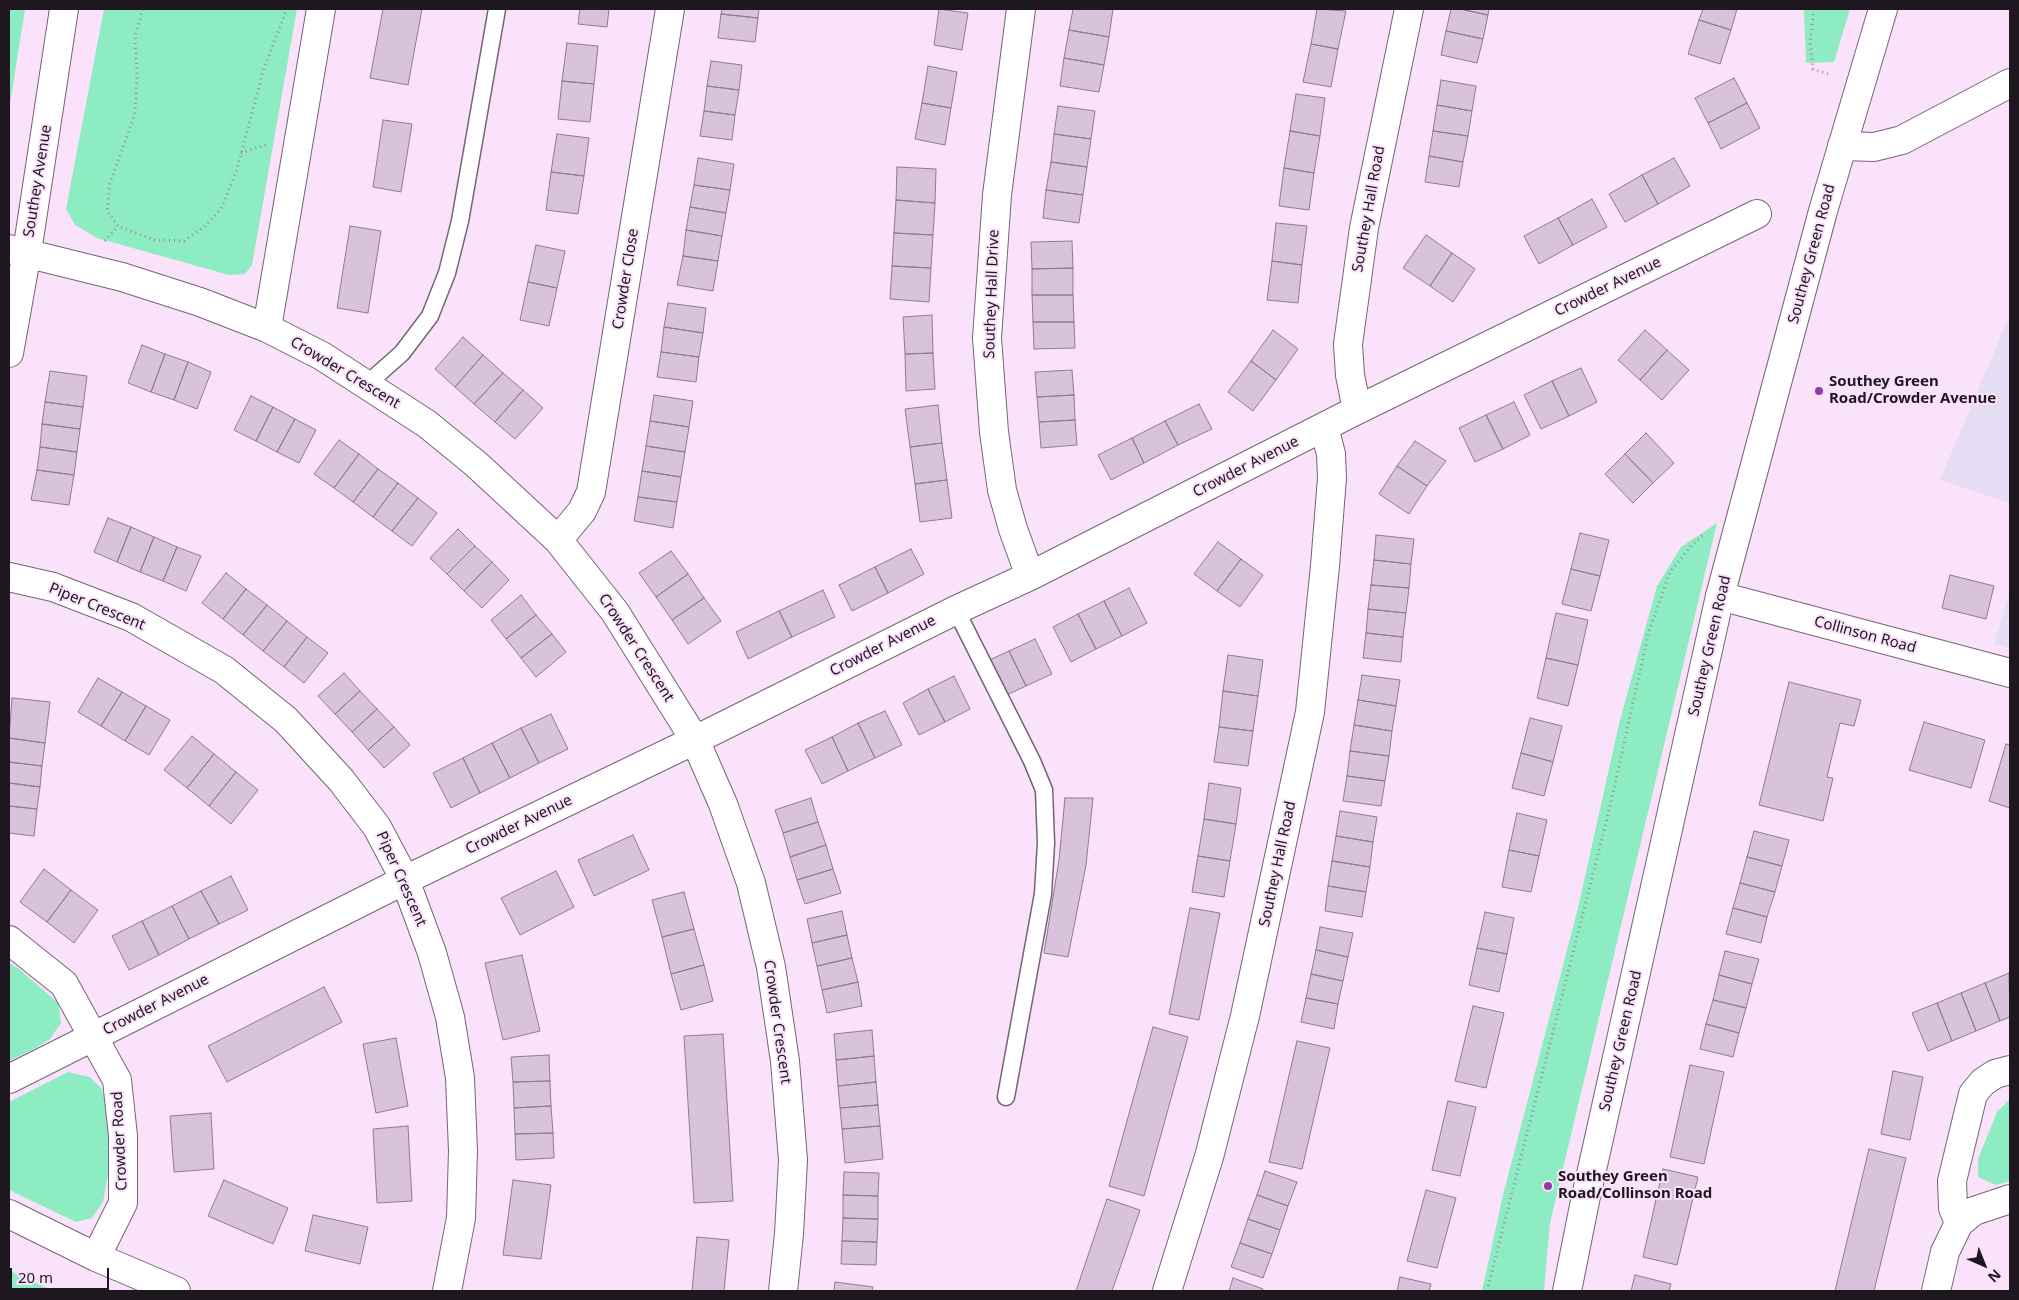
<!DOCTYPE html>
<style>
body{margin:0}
#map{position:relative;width:2019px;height:1300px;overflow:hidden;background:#fae2fb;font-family:"Noto Sans",sans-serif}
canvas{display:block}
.frame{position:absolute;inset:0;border:10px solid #1f1720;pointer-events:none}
.north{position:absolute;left:1959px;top:1240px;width:50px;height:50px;-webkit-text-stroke:4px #fae2fb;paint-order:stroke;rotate:136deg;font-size:14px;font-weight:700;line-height:20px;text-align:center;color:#1f1720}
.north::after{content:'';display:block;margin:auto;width:18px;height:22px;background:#1f1720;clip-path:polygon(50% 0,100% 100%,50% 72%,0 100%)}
.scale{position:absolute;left:10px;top:1268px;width:99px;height:22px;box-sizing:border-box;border:2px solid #1f1720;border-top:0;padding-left:6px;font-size:15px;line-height:18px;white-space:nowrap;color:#1f1720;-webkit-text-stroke:4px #fae2fb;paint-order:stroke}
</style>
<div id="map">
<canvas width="2019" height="1300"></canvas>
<div class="frame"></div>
<div class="north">N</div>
<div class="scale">20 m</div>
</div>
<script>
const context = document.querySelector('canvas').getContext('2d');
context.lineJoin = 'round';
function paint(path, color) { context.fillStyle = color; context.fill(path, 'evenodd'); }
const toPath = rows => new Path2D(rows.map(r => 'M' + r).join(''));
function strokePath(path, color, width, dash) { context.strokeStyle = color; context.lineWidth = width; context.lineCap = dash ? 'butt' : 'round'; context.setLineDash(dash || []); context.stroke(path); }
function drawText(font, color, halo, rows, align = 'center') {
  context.font = font + ' "Noto Sans",sans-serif'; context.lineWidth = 4; context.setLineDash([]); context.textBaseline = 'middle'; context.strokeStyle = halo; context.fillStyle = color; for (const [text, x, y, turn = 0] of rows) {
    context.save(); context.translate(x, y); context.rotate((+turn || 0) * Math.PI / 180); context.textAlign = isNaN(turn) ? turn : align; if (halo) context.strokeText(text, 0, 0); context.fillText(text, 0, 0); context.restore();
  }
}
paint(toPath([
 [2010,314,2010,503,1940,480],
 [2010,592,2010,649,1994,644]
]), '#e4ddf3');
paint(toPath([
 [9,9,25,9,9,111],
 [104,9,297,9,252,265,245,274,229,275,97,238,75,225,66,209],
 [1804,9,1850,9,1834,62,1806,63],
 [1717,523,1550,1223,1544,1291,1482,1291,1503,1195,1578,908,1619,724,1657,586,1681,547],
 [9,963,18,968,58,1003,61,1023,50,1039,34,1049,9,1061],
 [68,1072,90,1077,101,1088,110,1113,108,1174,103,1202,92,1218,76,1222,9,1190,9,1102],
 [2010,1099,2010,1181,1996,1185,1978,1177,1978,1159,1997,1112],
 [9,1270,53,1291,9,1291]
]), '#8eecc3');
const building = toPath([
 [383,9,422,9,408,85,370,78,383,9],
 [580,9,609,9,607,27,578,24,580,9],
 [722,9,759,9,758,18,721,14,722,9],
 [939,9,968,13,962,50,934,45,939,9],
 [1073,9,1113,9,1109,37,1069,30,1073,9],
 [1317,9,1346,11,1338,49,1311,44,1317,9],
 [1451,9,1460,9,1488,15,1483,39,1446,31,1451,9],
 [1460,9,1489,9,1488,15,1460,9],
 [1703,9,1737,9,1731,30,1699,20,1703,9],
 [721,14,758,18,755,42,718,38,721,14],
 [1699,20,1731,30,1720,64,1688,54,1699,20],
 [1069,30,1109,37,1104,65,1064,58,1069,30],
 [1446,31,1483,39,1477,63,1441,55,1446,31],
 [567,43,598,46,594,84,562,81,567,43],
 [1311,44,1338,49,1331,87,1303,82,1311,44],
 [1064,58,1104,65,1099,92,1060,86,1064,58],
 [711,61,742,65,739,90,707,86,711,61],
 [928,66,957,72,951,108,922,103,928,66],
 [1734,78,1747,103,1708,123,1695,98,1734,78],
 [1441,80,1476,86,1472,111,1437,105,1441,80],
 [562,81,594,84,590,122,558,119,562,81],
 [707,86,739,90,735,115,704,111,707,86],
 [1296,94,1325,98,1320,136,1290,131,1296,94],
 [922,103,951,108,945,145,915,139,922,103],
 [1747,103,1760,128,1721,149,1708,123,1747,103],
 [1437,105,1472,111,1468,136,1433,131,1437,105],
 [1058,106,1095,111,1091,139,1054,134,1058,106],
 [704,111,735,115,732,140,700,136,704,111],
 [383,120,412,124,401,192,373,187,383,120],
 [1290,131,1320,136,1314,173,1284,168,1290,131],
 [1433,131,1468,136,1463,162,1429,156,1433,131],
 [557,134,589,138,584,176,551,172,557,134],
 [1054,134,1091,139,1087,167,1051,162,1054,134],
 [1429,156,1463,162,1459,187,1425,182,1429,156],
 [698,158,734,164,730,190,694,185,698,158],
 [1674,158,1690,186,1658,204,1642,175,1674,158],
 [1051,162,1087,167,1083,195,1046,190,1051,162],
 [897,167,936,169,935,203,896,200,897,167],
 [1284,168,1314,173,1309,210,1279,206,1284,168],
 [551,172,584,176,578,214,546,210,551,172],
 [1642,175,1658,204,1625,222,1609,194,1642,175],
 [694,185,730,190,726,213,690,207,694,185],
 [1046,190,1083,195,1079,223,1043,218,1046,190],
 [1592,199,1607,227,1573,245,1558,218,1592,199],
 [896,200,935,203,933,235,894,233,896,200],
 [690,207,726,213,722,236,686,230,690,207],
 [1558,218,1573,245,1539,264,1524,236,1558,218],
 [1276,223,1307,226,1302,265,1272,261,1276,223],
 [350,226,381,231,368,313,337,308,350,226],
 [686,230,722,236,718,261,683,256,686,230],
 [894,233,933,235,931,268,892,266,894,233],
 [1426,235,1452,253,1430,286,1403,268,1426,235],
 [1072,241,1073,268,1032,269,1031,242,1072,241],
 [536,245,565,251,557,288,528,282,536,245],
 [1452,253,1475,269,1453,302,1430,286,1452,253],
 [683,256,718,261,713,291,677,285,683,256],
 [1272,261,1302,265,1298,303,1267,300,1272,261],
 [892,266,931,268,929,302,890,299,892,266],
 [1073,268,1073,295,1032,295,1032,269,1073,268],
 [528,282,557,288,549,326,520,320,528,282],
 [1032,295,1073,295,1074,322,1033,322,1032,295],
 [668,303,706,308,703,333,664,327,668,303],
 [932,315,933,353,905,354,903,317,932,315],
 [1033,322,1074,322,1075,348,1034,349,1033,322],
 [664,327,703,333,699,357,661,352,664,327],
 [1273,330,1298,349,1276,380,1251,361,1273,330],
 [1645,330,1667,350,1640,380,1618,360,1645,330],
 [463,337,483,355,455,387,435,369,463,337],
 [142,345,165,354,151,392,128,383,142,345],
 [1667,350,1689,370,1662,400,1640,380,1667,350],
 [661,352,699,357,696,382,657,377,661,352],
 [933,353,935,389,906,391,905,354,933,353],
 [165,354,188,362,174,400,151,392,165,354],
 [483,355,503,373,474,404,455,387,483,355],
 [1251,361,1276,380,1253,411,1228,392,1251,361],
 [188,362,211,372,197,409,174,400,188,362],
 [1581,368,1597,402,1569,416,1552,381,1581,368],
 [1072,370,1074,395,1037,397,1035,372,1072,370],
 [50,371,87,376,83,407,45,402,50,371],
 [503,373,523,390,495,422,474,404,503,373],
 [1552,381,1569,416,1541,429,1524,395,1552,381],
 [523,390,543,408,515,439,495,422,523,390],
 [654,395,693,401,689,427,650,421,654,395],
 [1074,395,1075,420,1039,422,1037,397,1074,395],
 [251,396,273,407,256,441,234,430,251,396],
 [45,402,83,407,80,429,42,424,45,402],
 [1514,402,1530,435,1503,449,1486,415,1514,402],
 [1199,404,1212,429,1178,445,1165,421,1199,404],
 [938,405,942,443,910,447,905,409,938,405],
 [273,407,295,419,277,452,256,441,273,407],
 [1486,415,1503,449,1475,462,1459,428,1486,415],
 [295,419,316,430,299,463,277,452,295,419],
 [1075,420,1077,445,1041,448,1039,422,1075,420],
 [650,421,689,427,685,452,646,446,650,421],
 [1165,421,1178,445,1144,463,1132,438,1165,421],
 [42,424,80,429,77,452,40,447,42,424],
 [1646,433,1674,463,1653,483,1625,454,1646,433],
 [1132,438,1144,463,1111,480,1098,455,1132,438],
 [339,440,359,454,334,488,314,474,339,440],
 [1415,441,1446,461,1427,486,1397,466,1415,441],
 [942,443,947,480,915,484,910,447,942,443],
 [646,446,685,452,681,477,642,471,646,446],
 [40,447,77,452,74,475,37,470,40,447],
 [359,454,378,469,353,502,334,488,359,454],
 [1625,454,1653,483,1633,503,1605,474,1625,454],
 [1397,466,1427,486,1409,514,1379,494,1397,466],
 [378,469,398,483,373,517,353,502,378,469],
 [37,470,74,475,69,505,31,500,37,470],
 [642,471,681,477,677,502,638,497,642,471],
 [947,480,952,518,920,522,915,484,947,480],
 [398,483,418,498,392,531,373,517,398,483],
 [638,497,677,502,673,528,634,521,638,497],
 [418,498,437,513,412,546,392,531,418,498],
 [108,518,131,527,117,562,94,552,108,518],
 [131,527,154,537,140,572,117,562,131,527],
 [458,529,475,546,447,574,430,558,458,529],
 [1580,533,1609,540,1600,576,1571,569,1580,533],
 [1376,535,1414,539,1411,564,1374,560,1376,535],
 [154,537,177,547,163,581,140,572,154,537],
 [1218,542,1241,559,1217,591,1194,574,1218,542],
 [475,546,492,562,464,591,447,574,475,546],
 [177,547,201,556,186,591,163,581,177,547],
 [911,549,924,574,888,593,875,567,911,549],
 [671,551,688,574,656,597,639,573,671,551],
 [1241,559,1263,575,1240,607,1217,591,1241,559],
 [1374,560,1411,564,1409,588,1371,585,1374,560],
 [492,562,509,580,482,608,464,591,492,562],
 [875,567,888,593,852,611,839,585,875,567],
 [1571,569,1600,576,1591,611,1562,604,1571,569],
 [226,573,246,589,223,619,202,603,226,573],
 [688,574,704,598,672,620,656,597,688,574],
 [1950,575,1994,586,1986,619,1942,608,1950,575],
 [1371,585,1409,588,1406,613,1368,609,1371,585],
 [1129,588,1147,623,1122,636,1104,601,1129,588],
 [246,589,267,605,243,635,223,619,246,589],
 [823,590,835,617,792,637,779,611,823,590],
 [521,595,536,615,506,639,491,620,521,595],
 [704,598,721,621,688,644,672,620,704,598],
 [1104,601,1122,636,1096,649,1078,614,1104,601],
 [267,605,287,621,263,651,243,635,267,605],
 [1368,609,1406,613,1403,637,1366,633,1368,609],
 [779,611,792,637,748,659,736,632,779,611],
 [1556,613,1588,620,1578,665,1546,658,1556,613],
 [1078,614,1096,649,1071,662,1053,627,1078,614],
 [536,615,552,634,521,658,506,639,536,615],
 [287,621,307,637,284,667,263,651,287,621],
 [1366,633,1403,637,1401,662,1363,658,1366,633],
 [552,634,566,652,536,677,521,658,552,634],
 [307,637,328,653,304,683,284,667,307,637],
 [1035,639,1052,674,1026,686,1009,651,1035,639],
 [1009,651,1026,686,1000,698,983,663,1009,651],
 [1228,655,1263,660,1258,696,1223,691,1228,655],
 [1546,658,1578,665,1568,706,1537,698,1546,658],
 [344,673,360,691,335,714,318,696,344,673],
 [1362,675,1400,680,1396,706,1358,700,1362,675],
 [954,676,970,709,945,722,928,689,954,676],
 [98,678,122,692,101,726,78,712,98,678],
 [1789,682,1861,700,1854,726,1840,723,1827,777,1833,778,1823,821,1759,805,1789,682],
 [928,689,945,722,919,735,903,703,928,689],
 [360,691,377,709,352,732,335,714,360,691],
 [1223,691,1258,696,1253,731,1219,727,1223,691],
 [122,692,146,706,125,741,101,726,122,692],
 [12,698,50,702,45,743,9,738,12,698],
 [1358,700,1396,706,1392,731,1354,725,1358,700],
 [146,706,170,720,149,755,125,741,146,706],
 [377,709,394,727,368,750,352,732,377,709],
 [885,711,902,745,875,758,858,723,885,711],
 [551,714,568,749,539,763,521,728,551,714],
 [1530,718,1562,726,1553,762,1521,753,1530,718],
 [1924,722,1985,740,1971,788,1909,770,1924,722],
 [858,723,875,758,848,771,832,737,858,723],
 [1354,725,1392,731,1389,756,1350,751,1354,725],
 [394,727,410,745,384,768,368,750,394,727],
 [1219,727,1253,731,1248,766,1214,762,1219,727],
 [521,728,539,763,510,778,492,743,521,728],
 [192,736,214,754,187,788,164,770,192,736],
 [832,737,848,771,822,784,805,750,832,737],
 [9,738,45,743,42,766,9,762,9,738],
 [492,743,510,778,480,793,463,758,492,743],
 [2006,744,2010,745,2010,808,1989,801,2006,744],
 [1350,751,1389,756,1385,781,1347,776,1350,751],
 [1521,753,1553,762,1544,796,1512,788,1521,753],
 [214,754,236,772,209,806,187,788,214,754],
 [463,758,480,793,451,808,433,773,463,758],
 [9,762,42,766,40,787,9,783,9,762],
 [236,772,258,790,231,824,209,806,236,772],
 [1347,776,1385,781,1381,806,1343,801,1347,776],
 [9,783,40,787,37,809,9,806,9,783],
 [1209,783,1241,788,1236,824,1204,819,1209,783],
 [811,798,818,822,783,833,775,810,811,798],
 [1065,798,1093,798,1086,865,1068,957,1044,953,1059,860,1065,798],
 [9,806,37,809,34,836,9,833,9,806],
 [1340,811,1377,817,1373,842,1336,836,1340,811],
 [1517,813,1547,820,1539,856,1509,850,1517,813],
 [1204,819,1236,824,1230,861,1198,856,1204,819],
 [818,822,826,845,790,857,783,833,818,822],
 [1754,831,1789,840,1782,866,1747,857,1754,831],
 [633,835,649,870,594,896,578,860,633,835],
 [1336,836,1373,842,1370,867,1332,861,1336,836],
 [826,845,833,869,797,880,790,857,826,845],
 [1509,850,1539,856,1531,892,1502,887,1509,850],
 [1198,856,1230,861,1224,897,1192,892,1198,856],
 [1747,857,1782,866,1775,892,1740,883,1747,857],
 [1332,861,1370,867,1366,892,1328,886,1332,861],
 [44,869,71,890,47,922,20,902,44,869],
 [833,869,841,893,805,904,797,880,833,869],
 [556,871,574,907,520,935,501,898,556,871],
 [231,876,248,910,219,924,201,891,231,876],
 [1740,883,1775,892,1767,917,1733,908,1740,883],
 [1328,886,1366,892,1362,917,1325,911,1328,886],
 [71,890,98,910,74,943,47,922,71,890],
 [201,891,219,924,189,939,172,906,201,891],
 [684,892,694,929,662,937,652,900,684,892],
 [172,906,189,939,159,955,142,921,172,906],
 [1190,908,1220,913,1199,1020,1169,1014,1190,908],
 [1733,908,1767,917,1761,943,1726,934,1733,908],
 [842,911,847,935,812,943,807,919,842,911],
 [1485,912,1514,918,1507,954,1477,948,1485,912],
 [142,921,159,955,129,970,112,936,142,921],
 [1320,927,1353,933,1348,957,1316,950,1320,927],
 [694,929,704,965,671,974,662,937,694,929],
 [847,935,852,958,817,966,812,943,847,935],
 [1477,948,1507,954,1499,992,1469,985,1477,948],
 [1316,950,1348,957,1343,981,1311,974,1316,950],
 [1725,951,1759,959,1752,984,1719,975,1725,951],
 [522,955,540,1031,503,1040,485,963,522,955],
 [852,958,858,982,822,990,817,966,852,958],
 [704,965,713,1001,681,1010,671,974,704,965],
 [2009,973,2010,1017,2000,1021,1985,983,2009,973],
 [1311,974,1343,981,1338,1004,1306,998,1311,974],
 [1719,975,1752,984,1746,1008,1713,1000,1719,975],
 [858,982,862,1006,827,1013,822,990,858,982],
 [1985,983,2000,1021,1976,1031,1961,993,1985,983],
 [324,987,342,1022,227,1082,208,1046,324,987],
 [1961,993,1976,1031,1952,1041,1937,1003,1961,993],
 [1306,998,1338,1004,1334,1029,1301,1022,1306,998],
 [1713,1000,1746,1008,1739,1033,1706,1024,1713,1000],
 [1937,1003,1952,1041,1928,1051,1912,1013,1937,1003],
 [1473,1006,1504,1013,1486,1088,1455,1081,1473,1006],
 [1706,1024,1739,1033,1733,1057,1700,1049,1706,1024],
 [1153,1027,1188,1037,1144,1196,1109,1186,1153,1027],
 [872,1030,874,1056,836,1060,834,1034,872,1030],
 [723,1034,733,1201,694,1203,684,1036,723,1034],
 [396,1038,408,1106,376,1113,363,1044,396,1038],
 [1297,1041,1330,1048,1302,1169,1269,1162,1297,1041],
 [549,1055,550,1081,513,1082,511,1057,549,1055],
 [874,1056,876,1082,838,1086,836,1060,874,1056],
 [1690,1065,1724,1072,1704,1164,1670,1157,1690,1065],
 [1893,1071,1923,1077,1910,1140,1881,1134,1893,1071],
 [550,1081,551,1106,514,1108,513,1082,550,1081],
 [876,1082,878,1105,840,1108,838,1086,876,1082],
 [1448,1101,1476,1107,1460,1176,1432,1170,1448,1101],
 [878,1105,880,1126,842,1129,840,1108,878,1105],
 [551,1106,553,1133,515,1134,514,1108,551,1106],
 [211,1113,214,1169,174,1172,170,1116,211,1113],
 [408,1126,412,1201,377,1203,373,1129,408,1126],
 [880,1126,883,1159,845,1163,842,1129,880,1126],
 [553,1133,554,1158,516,1160,515,1134,553,1133],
 [1869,1149,1906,1158,1874,1291,1835,1291,1869,1149],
 [1663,1169,1698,1177,1677,1265,1643,1257,1663,1169],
 [1265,1171,1297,1182,1288,1206,1257,1195,1265,1171],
 [844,1172,879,1173,878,1196,843,1195,844,1172],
 [224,1180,288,1208,273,1244,208,1216,224,1180],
 [513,1180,551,1185,541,1259,503,1255,513,1180],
 [1426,1190,1456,1198,1437,1268,1407,1261,1426,1190],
 [843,1195,878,1196,878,1219,843,1218,843,1195],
 [1257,1195,1288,1206,1280,1230,1248,1219,1257,1195],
 [1107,1199,1140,1210,1112,1291,1076,1291,1107,1199],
 [313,1215,368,1227,360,1264,305,1251,313,1215],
 [843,1218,878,1219,877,1242,842,1241,843,1218],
 [1248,1219,1280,1230,1272,1254,1240,1243,1248,1219],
 [697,1237,729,1240,724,1291,692,1291,697,1237],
 [842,1241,877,1242,876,1265,841,1264,842,1241],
 [1240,1243,1272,1254,1263,1278,1231,1267,1240,1243],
 [1635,1275,1671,1284,1669,1291,1631,1291,1635,1275],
 [1400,1277,1431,1284,1429,1291,1397,1291,1400,1277],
 [1233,1278,1263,1289,1263,1291,1229,1291,1233,1278],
 [835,1282,873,1287,872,1291,834,1291,835,1282]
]);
paint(building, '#d9c2db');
strokePath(building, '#8f7b91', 1);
const lane = toPath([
 [367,384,402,353,430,316,447,273,460,221,497,9],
 [956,610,1032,761,1044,790,1046,843,1043,894,1006,1097]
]);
const street = toPath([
 [1021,9,997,195,987,338,994,432,1002,490,1013,529,1030,576],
 [1842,146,1874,147,1902,140,2010,83],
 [9,249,122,277,200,302,267,328,322,356,427,424,476,464,558,540,615,612,695,740,723,804,751,883,771,967,785,1061,793,1160,789,1234,783,1291],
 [267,328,321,9],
 [9,353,27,252,64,9],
 [1357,410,1350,375,1348,344,1364,228,1409,9],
 [558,540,582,511,591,492,670,9],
 [9,577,53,587,131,617,224,670,286,720,341,780,377,827,405,880,432,953,450,1017,460,1078,463,1151,461,1218,447,1291],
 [1720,596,2010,673],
 [9,940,64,984,117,1080,123,1136,123,1203,96,1257],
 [9,1079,405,880,695,740,956,610,1030,576,1357,410,1757,214],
 [9,1214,96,1257,176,1291],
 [1959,1223,1953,1208,1952,1181,1973,1094,1983,1082,1995,1074,2010,1070],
 [1167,1291,1209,1157,1245,1016,1310,712,1325,566,1332,478,1331,454,1324,427],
 [1936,1291,1945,1252,1959,1223,1974,1211,2010,1199]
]);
const secondary = toPath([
 [1567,1291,1585,1201,1720,596,1823,211,1883,9]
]);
strokePath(lane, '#776379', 19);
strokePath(street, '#776379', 30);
strokePath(secondary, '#776379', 30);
strokePath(toPath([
 [143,9,135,36,137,73,135,114,110,183,107,211,118,226,154,240,184,241,204,227,221,209,237,169,264,68,287,9],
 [1814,9,1810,43,1813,69,1831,75],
 [241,153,268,144],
 [105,241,118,226],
 [1487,1291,1608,815,1649,631,1670,572,1692,545,1703,535]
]), '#9c8b9d', 3, [1, 4]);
strokePath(lane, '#fff', 16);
strokePath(street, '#fff', 28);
strokePath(secondary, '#fff', 28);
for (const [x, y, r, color] of [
 [1819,391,5,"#933ba7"],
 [1548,1186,5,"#933ba7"]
]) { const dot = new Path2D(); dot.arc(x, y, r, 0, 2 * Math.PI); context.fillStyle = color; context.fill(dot); strokePath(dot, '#fae2fb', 2); }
drawText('15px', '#1f1720', '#fae2fb', [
 ["Southey Avenue",38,181,-81],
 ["Southey Hall Road",1369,209,-80],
 ["Southey Green Road",1812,254,-75],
 ["Crowder Close",626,279,-81],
 ["Crowder Avenue",1608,287,-26],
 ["Southey Hall Drive",992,294,-88],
 ["Crowder Crescent",345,373,31],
 ["Crowder Avenue",1246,467,-27],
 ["Piper Crescent",97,607,22],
 ["Collinson Road",1865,635,15],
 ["Crowder Avenue",883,646,-27],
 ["Southey Green Road",1710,646,-77],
 ["Crowder Crescent",636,648,57],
 ["Crowder Avenue",519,825,-26],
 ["Southey Hall Road",1278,864,-78],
 ["Piper Crescent",401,879,66],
 ["Crowder Avenue",156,1005,-27],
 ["Crowder Crescent",777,1022,82],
 ["Southey Green Road",1621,1041,-77],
 ["Crowder Road",120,1141,-93]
]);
drawText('bold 15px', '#1f1720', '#fae2fb', [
 ["Southey Green",1829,382],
 ["Road/Crowder Avenue",1829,399],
 ["Southey Green",1558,1177],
 ["Road/Collinson Road",1558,1194]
], 'left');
</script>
